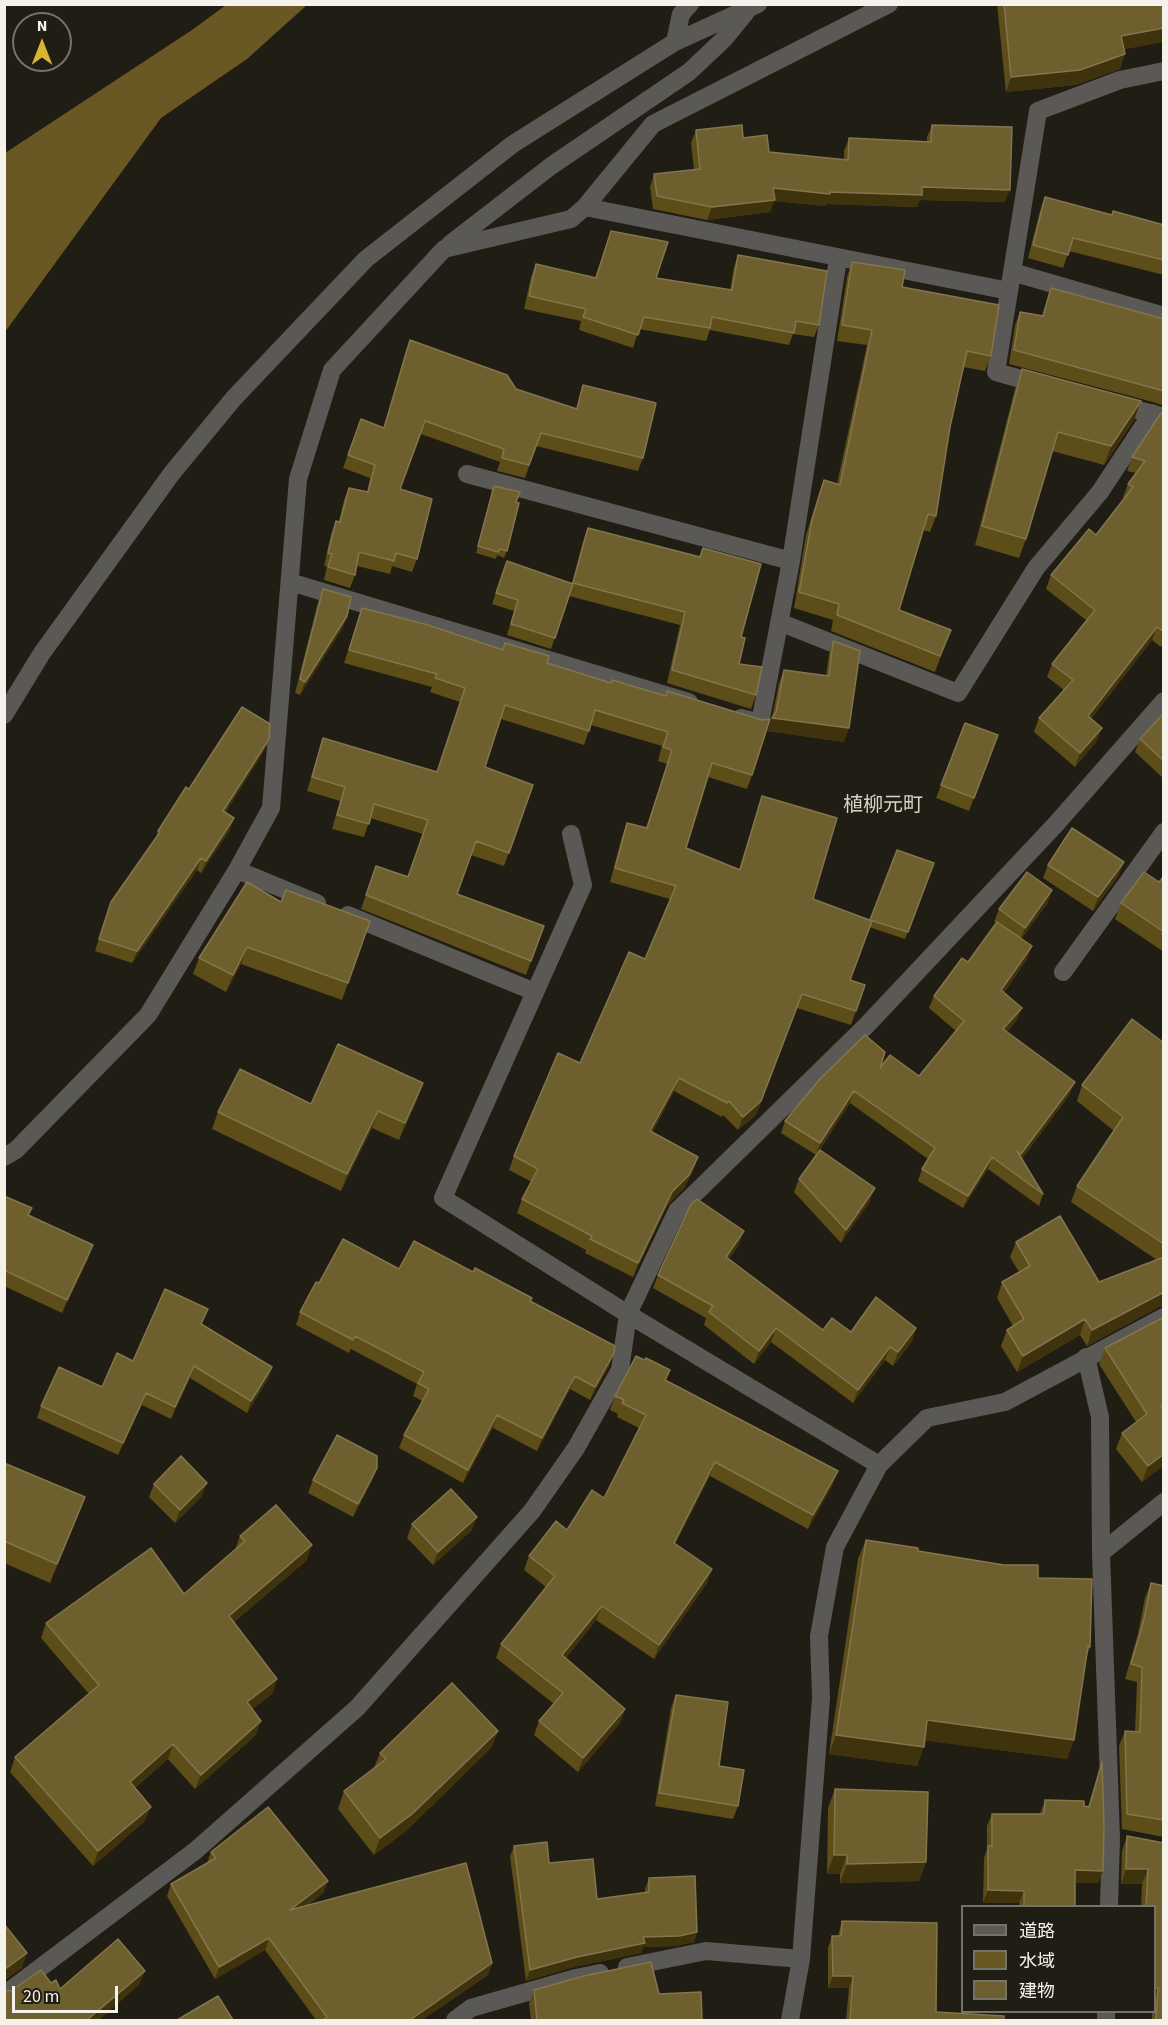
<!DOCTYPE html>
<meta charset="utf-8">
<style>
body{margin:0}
#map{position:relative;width:1168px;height:2025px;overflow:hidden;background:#201d14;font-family:"Source Sans 3","Noto Sans JP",sans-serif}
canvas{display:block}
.frame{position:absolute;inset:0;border:6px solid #f4f2eb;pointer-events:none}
.legend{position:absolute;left:961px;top:1905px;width:195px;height:108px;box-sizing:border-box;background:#201d14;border:2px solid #75726a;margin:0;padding:8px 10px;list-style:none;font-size:18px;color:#f4f2eb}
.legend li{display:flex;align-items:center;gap:12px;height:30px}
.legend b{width:30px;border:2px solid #75726a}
.north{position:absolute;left:12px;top:12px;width:60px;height:60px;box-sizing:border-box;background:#201d14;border:2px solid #75726a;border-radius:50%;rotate:0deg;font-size:16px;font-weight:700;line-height:24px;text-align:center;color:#f4f2eb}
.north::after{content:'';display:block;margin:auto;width:21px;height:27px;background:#dab333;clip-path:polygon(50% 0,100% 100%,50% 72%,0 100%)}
.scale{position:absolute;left:12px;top:1986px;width:106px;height:27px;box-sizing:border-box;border:3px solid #f4f2eb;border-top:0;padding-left:8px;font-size:18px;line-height:21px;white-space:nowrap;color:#f4f2eb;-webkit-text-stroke:4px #201d14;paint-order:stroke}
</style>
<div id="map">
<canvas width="1168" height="2025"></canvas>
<div class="frame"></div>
<ul class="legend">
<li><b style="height:8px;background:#5b5955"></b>道路</li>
<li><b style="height:16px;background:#695824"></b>水域</li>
<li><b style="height:16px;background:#6e5f2f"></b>建物</li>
</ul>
<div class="north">N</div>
<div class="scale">20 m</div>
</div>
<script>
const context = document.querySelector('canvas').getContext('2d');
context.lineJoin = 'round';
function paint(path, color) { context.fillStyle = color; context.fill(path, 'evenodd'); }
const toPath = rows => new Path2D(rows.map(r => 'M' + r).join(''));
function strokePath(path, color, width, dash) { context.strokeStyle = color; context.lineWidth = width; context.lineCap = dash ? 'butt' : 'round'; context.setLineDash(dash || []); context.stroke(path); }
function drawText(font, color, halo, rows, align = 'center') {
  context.font = font + ' "Source Sans 3","Noto Sans JP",sans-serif'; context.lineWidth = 4.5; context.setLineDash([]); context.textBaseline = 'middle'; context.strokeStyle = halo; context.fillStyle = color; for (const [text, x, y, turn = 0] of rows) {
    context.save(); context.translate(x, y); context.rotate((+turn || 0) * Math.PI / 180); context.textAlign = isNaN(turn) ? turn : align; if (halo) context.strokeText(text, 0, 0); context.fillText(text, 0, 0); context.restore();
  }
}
paint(toPath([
 [226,5,307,5,247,59,161,118,5,332,5,153,192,30]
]), '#695824');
strokePath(toPath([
 [675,42,681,14,690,4],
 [585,207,1009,291],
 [450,244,551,166,689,72,724,39,746,12],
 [1012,272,1164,316],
 [1042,385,996,372,1038,111,1120,80,1164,71],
 [1116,404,1164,417],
 [467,474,791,561],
 [290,582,689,702],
 [779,622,958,693,1036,568,1100,492,1152,413],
 [4,715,42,653,172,473,234,398,366,259,513,144,675,42,758,4],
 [741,718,760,723,791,561,838,259],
 [571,834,583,885,443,1198,628,1314,879,1465],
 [237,870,317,903],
 [348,915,535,992],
 [1063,972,1164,832],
 [4,1157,16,1150,148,1015,237,870,271,808,298,479,332,370,444,249,571,219,585,207,653,124,889,4],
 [1086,1357,1100,1417,1101,1553,1111,1838,1109,1906],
 [1101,1553,1164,1502],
 [627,1967,706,1951,801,1959],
 [4,1995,195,1851,357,1708,532,1511,576,1448,620,1370,628,1314,677,1211,866,1026,1056,824,1164,701],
 [455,2020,471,2008,576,1978,600,1973],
 [790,2020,801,1959,821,1698,819,1636,835,1547,879,1465,927,1418,1005,1402,1164,1317],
 [1106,2020,1106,2012]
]), '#5b5955', 18);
paint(toPath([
 [997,4,1164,4,1125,50,1120,69,1075,85,1006,92],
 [932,125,1005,202,920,200,917,207,826,204,825,206,774,201,770,212,707,220,653,209,650,187,654,174,694,170,691,143,696,130,743,138,769,152,844,160,844,151,849,138,927,142,927,137],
 [1045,197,1112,215,1164,225,1164,275,1069,251,1063,268,1028,258,1040,211],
 [611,231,656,278,730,290,734,267,738,255,819,325,814,337,793,334,789,345,710,330,706,341,639,329,633,348,579,330,581,321,524,309,531,277,536,264,595,278],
 [852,262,902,287,991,356,985,371,963,367,950,427,936,516,930,532,923,530,899,610,945,645,935,672,831,631,833,620,794,608,806,535,818,496,824,480,837,484,867,345,837,341,847,277],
 [1051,288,1164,319,1164,406,1153,402,1009,364,1015,325,1020,312,1042,316],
 [410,340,516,389,576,409,583,385,643,458,638,471,536,446,525,478,497,471,500,462,421,434,400,489,417,559,412,572,392,566,390,574,357,566,355,575,350,588,324,580,327,566,324,566,331,534,336,521,339,521,344,500,349,488,367,492,370,478,343,468,361,419,384,428,405,353],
 [1022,369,1141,401,1134,420,1104,465,1052,451,1026,539,1019,558,975,545,1015,389],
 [1164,414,1164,643,1161,647,1152,640,1091,719,1097,741,1075,767,1034,732,1039,718,1064,690,1047,677,1052,664,1086,620,1046,589,1051,575,1096,535,1125,498,1123,497,1128,484,1136,473,1127,471,1132,457],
 [494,486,516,502,507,551,504,558,497,555,496,559,476,553],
 [588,528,699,557,703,548,741,637,739,664,756,695,751,709,667,683,680,625,569,596,551,649,507,635,514,611,492,604,507,561,572,583,583,541],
 [323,589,347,616,342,629,300,695,295,693,318,602],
 [362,608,611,683,665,696,667,691,752,775,747,789,708,777,686,848,739,869,762,796,813,899,870,920,934,863,905,939,869,927,850,980,865,985,851,1025,797,1008,756,1115,738,1130,723,1115,722,1117,674,1091,652,1133,698,1157,693,1171,684,1188,667,1206,633,1277,585,1253,586,1250,517,1213,522,1199,532,1182,509,1170,514,1156,580,1063,645,959,670,899,610,882,622,837,627,823,646,828,667,764,658,761,662,746,591,725,584,745,501,719,485,767,533,785,504,866,471,855,457,894,544,926,526,975,361,909,376,866,408,876,423,834,370,818,364,837,332,829,340,801,307,791,323,738,437,772,460,702,430,692,432,687,344,663],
 [833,641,844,742,768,731,772,718,779,683,784,670,826,676,829,654],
 [1164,713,1164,779,1135,752,1140,739],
 [965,723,998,735,969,811,936,798],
 [269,739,264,751,225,813,230,830,201,873,197,870,132,963,95,951,111,902,156,838,158,831,189,789],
 [1048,865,1119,875,1093,911,1043,878],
 [1164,876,1164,952,1115,919,1121,903,1159,882],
 [1052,890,1047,904,1021,939,1027,959,1004,993,1017,1020,1007,1032,1070,1094,1022,1159,1043,1194,1039,1206,988,1169,963,1208,918,1181,922,1169,928,1159,850,1103,817,1154,870,1201,841,1243,794,1192,799,1179,816,1155,781,1133,785,1121,880,1068,919,1076,956,1031,929,1008,934,996,968,962,996,923,994,922,999,909],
 [281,902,370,921,342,1000,241,964,226,992,193,974,199,958],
 [1164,1043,1164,1306,1159,1307,1087,1346,1080,1335,1017,1372,1001,1346,1007,1330,1013,1326,997,1298,1002,1282,1019,1272,1010,1257,1016,1242,1099,1282,1157,1260,1071,1202,1077,1186,1114,1131,1077,1101,1082,1085],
 [417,1100,399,1140,372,1128,341,1191,212,1129,218,1112,311,1104],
 [4,1196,32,1208,29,1215,88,1259,62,1313,4,1286],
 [739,1245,729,1259,823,1330,851,1332,916,1328,912,1341,893,1366,885,1360,853,1403,771,1342,754,1364,704,1325,706,1318,653,1288,658,1275],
 [399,1269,531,1301,614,1353,609,1366,590,1400,570,1389,537,1451,493,1428,463,1483,399,1448,404,1435,422,1401,413,1396,417,1384,351,1349,349,1353,296,1325,300,1312,319,1283],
 [1164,1317,1164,1465,1142,1482,1116,1449,1122,1433,1136,1422,1099,1364,1105,1348],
 [202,1324,272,1367,268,1379,247,1413,190,1378,171,1419,142,1405,118,1455,37,1418,41,1406,102,1387,133,1361],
 [644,1360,670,1370,666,1380,833,1484,808,1529,710,1476,675,1544,707,1583,654,1659,596,1620,566,1658,625,1709,620,1723,578,1772,534,1735,539,1721,554,1704,496,1658,501,1644,546,1587,524,1570,529,1556,567,1530,604,1498,639,1428,617,1417,618,1414,610,1410,615,1396],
 [4,1463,78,1516,50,1583,4,1563],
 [377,1468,372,1481,353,1517,308,1493,313,1480],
 [154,1484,202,1496,175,1523,149,1497],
 [412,1524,472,1530,433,1565,407,1538],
 [240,1536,307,1560,234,1622,277,1679,272,1694,252,1709,256,1735,195,1789,168,1759,135,1788,145,1821,93,1866,10,1772,15,1757,89,1694,41,1638,46,1623,184,1594,235,1550],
 [866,1540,1038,1578,1090,1647,1086,1659,1074,1740,1067,1759,925,1740,917,1766,829,1754,858,1559],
 [1151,1583,1164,1586,1164,1837,1122,1829,1119,1746,1125,1731,1135,1731,1137,1682,1125,1679,1138,1634,1145,1598],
 [676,1695,719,1766,738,1806,733,1819,655,1806,671,1708],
 [498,1731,491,1748,406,1831,374,1855,338,1809,344,1791,374,1768,380,1753],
 [1102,1762,1103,1871,1098,1883,1075,1883,1075,1906,1019,1906,1019,1903,983,1903,984,1858,987,1849,987,1826,992,1814,1040,1814,1045,1800,1088,1807],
 [835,1789,926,1862,919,1881,840,1883,840,1874,827,1874,828,1808],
 [1127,1836,1164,1843,1164,2020,1152,2020,1152,2012,1155,2012,1155,1906,1141,1906,1142,1884,1121,1884,1122,1851],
 [514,1846,549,1863,597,1899,645,1893,645,1889,649,1878,697,1932,694,1942,675,1946,643,1947,641,1953,574,1967,526,1981,510,1856],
 [211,1852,328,1881,323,1893,308,1905,492,1963,488,1975,422,2020,316,2020,265,1950,215,1979,167,1896,171,1884,207,1863],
 [842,1921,936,2012,1004,2020,846,2020,849,1988,828,1988,828,1948,832,1936,838,1936],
 [534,1990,659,1994,702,2020,531,2020,529,2003]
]), '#5d4d18');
paint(toPath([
 [1164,28,1164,42,1116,51,1121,36],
 [1125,54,1120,69,1075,85,1006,92,1011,77],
 [922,187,1010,190,1005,202,920,200,917,207,826,204,825,206,774,201,770,212,707,220,712,207,773,188,830,192],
 [1141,401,1134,420,1104,465,1111,446],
 [347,616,342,629,300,695,305,682],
 [1157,627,1152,640,1083,729,1088,716],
 [772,718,849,728,844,742,768,731],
 [1102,728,1097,741,1075,767,1080,753],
 [269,739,264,751,219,823,223,811],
 [234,818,230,830,201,873,206,861],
 [201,858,197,870,132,963,137,951],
 [1124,862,1119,875,1093,911,1098,897],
 [1052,890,1047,904,1020,941,1025,928],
 [1032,946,1027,959,997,1003,1001,990],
 [247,947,241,964,226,992,233,975],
 [802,994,756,1115,738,1130,743,1117],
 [1022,1008,1017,1020,999,1042,1003,1029],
 [679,1078,674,1091,645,1145,650,1131],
 [1075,1082,1070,1094,1017,1166,1021,1154],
 [423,1083,417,1100,399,1140,405,1123],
 [854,1091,850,1103,816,1155,820,1143],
 [378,1111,372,1128,341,1191,347,1174],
 [698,1157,693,1171,684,1188,667,1206,633,1277,638,1263,672,1192],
 [992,1157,988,1169,963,1208,968,1196],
 [875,1188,870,1201,841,1243,846,1230],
 [744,1231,739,1245,721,1270,726,1257],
 [93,1245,88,1259,62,1313,67,1300],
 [1164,1292,1164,1306,1159,1307,1087,1346,1092,1330],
 [1085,1319,1080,1335,1017,1372,1023,1356],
 [776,1328,771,1342,754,1364,759,1351],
 [916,1328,912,1341,893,1366,898,1352],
 [890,1347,885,1360,853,1403,858,1390],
 [614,1353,609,1366,590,1400,595,1387],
 [194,1366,190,1378,171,1419,175,1407],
 [272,1367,268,1379,247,1413,251,1401],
 [575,1376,570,1389,537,1451,542,1438],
 [146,1393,142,1405,118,1455,123,1443],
 [1164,1402,1164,1413,1160,1405],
 [497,1415,493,1428,463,1483,468,1470],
 [1164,1454,1164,1465,1142,1482,1148,1466],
 [715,1462,710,1476,669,1557,674,1543],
 [377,1468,372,1481,353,1517,358,1504],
 [838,1471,833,1484,808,1529,813,1515],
 [207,1483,202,1496,175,1523,180,1510],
 [85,1497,78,1516,50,1583,57,1564],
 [477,1517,472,1530,433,1565,438,1552],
 [312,1545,307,1560,224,1630,229,1616],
 [712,1569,707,1583,654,1659,659,1645],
 [602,1606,596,1620,557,1669,562,1655],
 [277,1679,272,1694,242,1717,247,1702],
 [625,1709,620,1723,578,1772,583,1758],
 [927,1720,1074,1740,1067,1759,920,1740],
 [261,1721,256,1735,195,1789,201,1775],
 [498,1731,491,1748,406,1831,374,1855,380,1838],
 [836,1735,924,1747,917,1766,829,1754],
 [173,1744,168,1759,124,1797,130,1782],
 [151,1807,145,1821,93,1866,98,1851],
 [834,1855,847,1855,840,1874,827,1874],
 [926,1862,919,1881,840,1883,847,1864],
 [1126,1869,1148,1869,1142,1884,1121,1884],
 [1075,1870,1103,1871,1098,1883,1070,1883],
 [328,1881,323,1893,285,1922,290,1910],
 [988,1890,1024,1891,1019,1903,983,1903],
 [697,1932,694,1942,675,1946,643,1947,641,1953,574,1967,526,1981,530,1970,643,1937],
 [269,1938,265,1950,215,1979,219,1967],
 [27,1953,22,1968,4,1981,4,1970],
 [492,1963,488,1975,422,2020,410,2020],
 [145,1971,139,1985,99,2020,87,2020],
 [833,1976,853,1976,849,1988,828,1988],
 [1155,1988,1158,1988,1155,1998]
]), '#3e330d');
const building = toPath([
 [1004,4,1164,4,1164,28,1121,36,1125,54,1080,70,1011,77,1004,4],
 [742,125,743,138,767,135,769,152,848,160,849,138,931,142,932,125,1012,127,1010,190,922,187,922,195,830,192,830,194,773,188,775,200,712,207,657,196,654,174,700,169,696,130,742,125],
 [1045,197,1112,215,1113,211,1164,225,1164,260,1073,238,1068,255,1033,245,1045,197],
 [611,231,668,242,656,278,732,290,738,255,827,271,819,325,796,321,794,333,712,317,710,328,644,317,638,335,583,317,586,309,529,296,536,264,596,278,611,231],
 [852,262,905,270,902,287,999,305,991,356,967,351,950,427,936,516,928,514,899,610,951,630,940,656,837,615,839,604,799,592,812,520,824,480,840,485,872,330,842,325,852,262],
 [1051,288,1164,319,1164,391,1014,350,1020,312,1043,316,1051,288],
 [410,340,507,375,516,389,577,409,583,385,656,403,643,458,541,433,529,465,502,458,504,449,425,421,400,489,432,499,417,559,396,553,394,561,359,552,355,575,328,567,332,554,328,553,336,521,340,522,349,488,368,492,375,465,348,455,361,419,384,428,410,340],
 [1022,369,1141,401,1111,446,1058,432,1026,539,982,526,1022,369],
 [1161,413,1164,414,1164,632,1157,627,1088,716,1102,728,1080,753,1039,718,1073,680,1052,664,1095,610,1051,575,1089,529,1096,535,1133,487,1128,484,1145,461,1132,457,1161,413],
 [494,486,520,492,516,502,519,503,507,551,500,549,498,552,478,546,494,486],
 [588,528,700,557,703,548,761,564,741,637,745,638,739,664,762,667,756,695,672,670,685,612,573,583,588,528],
 [507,561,573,584,555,638,511,624,518,600,496,593,507,561],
 [323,589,351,597,347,616,305,682,300,679,323,589],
 [362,608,428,625,503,650,505,643,549,656,547,663,611,683,612,680,666,696,667,691,762,720,770,719,752,775,712,763,686,848,740,870,762,796,837,818,813,899,872,921,850,980,865,985,856,1011,802,994,761,1101,743,1117,729,1101,727,1103,679,1078,650,1131,698,1157,689,1175,672,1192,638,1263,590,1239,592,1236,522,1199,538,1169,514,1156,558,1053,580,1063,629,952,645,959,676,886,615,868,627,823,647,828,672,750,663,747,668,732,595,710,589,731,505,705,485,767,533,785,509,853,476,841,457,894,544,926,531,961,366,895,376,866,408,877,428,820,374,804,369,824,337,815,345,787,312,777,323,738,437,772,465,688,435,678,437,674,349,650,362,608],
 [833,641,860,651,849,728,772,718,776,712,784,670,829,676,833,641],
 [242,707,270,724,269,739,223,811,234,818,206,861,201,858,137,951,99,939,111,902,160,832,158,831,186,787,189,789,242,707],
 [1164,713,1164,761,1140,739,1164,713],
 [965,723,998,735,974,798,941,785,965,723],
 [1072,828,1124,862,1098,897,1048,865,1072,828],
 [897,850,934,863,908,932,870,920,897,850],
 [1027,872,1052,890,1025,928,999,909,1027,872],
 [1144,872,1159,882,1164,876,1164,932,1121,903,1144,872],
 [247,882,281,902,286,890,370,921,348,983,247,947,233,975,199,958,247,882],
 [997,922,1032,946,1001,990,1022,1008,1003,1029,1075,1082,1021,1154,1017,1151,1043,1194,992,1157,968,1196,922,1169,935,1148,854,1091,820,1143,785,1121,820,1079,865,1035,885,1052,880,1068,890,1055,919,1076,964,1021,934,996,962,958,968,962,997,922],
 [1132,1019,1164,1043,1164,1244,1077,1186,1123,1117,1082,1085,1132,1019],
 [338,1044,423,1083,405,1123,378,1111,347,1174,218,1112,240,1069,311,1104,338,1044],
 [820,1150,875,1188,846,1230,799,1179,820,1150],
 [4,1196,32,1208,28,1215,93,1245,67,1300,4,1270,4,1196],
 [697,1199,744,1231,726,1257,823,1330,832,1318,851,1332,876,1297,916,1328,898,1352,890,1347,858,1390,776,1328,759,1351,709,1312,713,1306,658,1275,691,1204,697,1199],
 [1060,1216,1099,1282,1164,1257,1164,1292,1092,1330,1085,1319,1023,1356,1007,1330,1024,1319,1002,1282,1030,1266,1016,1242,1060,1216],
 [343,1239,399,1269,414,1241,473,1272,475,1268,532,1298,530,1301,615,1346,614,1353,595,1387,575,1376,542,1438,497,1415,468,1470,404,1435,429,1389,418,1383,424,1372,355,1336,353,1340,300,1312,316,1282,319,1283,343,1239],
 [165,1289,208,1309,201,1324,272,1367,251,1401,194,1366,175,1407,146,1393,123,1443,41,1406,59,1367,102,1387,117,1353,133,1361,165,1289],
 [1164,1317,1164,1402,1160,1405,1164,1410,1164,1454,1148,1466,1122,1433,1147,1414,1105,1348,1164,1317],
 [636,1356,644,1360,646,1358,670,1370,665,1380,838,1471,813,1515,715,1462,674,1543,712,1569,659,1645,602,1606,562,1655,625,1709,583,1758,539,1721,563,1693,501,1644,555,1576,529,1556,556,1521,567,1530,592,1490,604,1498,646,1415,622,1403,624,1400,615,1396,636,1356],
 [337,1435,377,1456,377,1468,358,1504,313,1480,337,1435],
 [181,1456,207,1483,180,1510,154,1484,181,1456],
 [4,1463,85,1497,57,1564,4,1541,4,1463],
 [451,1489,477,1517,438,1552,412,1524,451,1489],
 [276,1505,312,1545,229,1616,277,1679,247,1702,261,1721,201,1775,173,1744,130,1782,151,1807,98,1851,15,1757,99,1685,46,1623,151,1548,184,1594,245,1541,240,1536,276,1505],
 [866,1540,918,1548,918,1551,1004,1565,1038,1565,1038,1578,1092,1579,1090,1647,1088,1646,1074,1740,927,1720,924,1747,836,1735,866,1540],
 [1151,1583,1164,1586,1164,1820,1127,1814,1125,1731,1140,1732,1142,1667,1131,1664,1144,1619,1151,1583],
 [452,1683,498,1731,412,1814,380,1838,344,1791,386,1759,380,1753,452,1683],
 [676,1695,728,1702,719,1766,744,1770,738,1806,659,1793,676,1695],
 [1102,1762,1104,1826,1103,1871,1075,1870,1075,1906,1024,1906,1024,1891,988,1890,988,1846,992,1846,992,1814,1044,1814,1045,1800,1084,1801,1084,1806,1089,1807,1102,1762],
 [835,1789,928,1792,926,1862,847,1864,847,1855,834,1855,835,1789],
 [268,1807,328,1881,290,1910,466,1863,492,1963,410,2020,323,2020,327,2017,269,1938,219,1967,171,1884,216,1858,211,1852,268,1807],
 [1127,1836,1164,1843,1164,2020,1156,2020,1158,1988,1155,1988,1155,1906,1146,1906,1148,1869,1126,1869,1127,1836],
 [547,1842,549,1863,593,1859,597,1899,649,1892,649,1878,695,1876,697,1932,679,1936,643,1937,645,1943,577,1957,530,1970,514,1846,547,1842],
 [842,1921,937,1923,936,2012,1004,2016,1004,2020,850,2020,853,1976,833,1976,832,1936,841,1936,842,1921],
 [4,1924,27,1953,4,1970,4,1924],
 [118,1939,145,1971,87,2020,4,2020,4,1990,11,1991,41,1970,51,1983,56,1980,60,1989,118,1939],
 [651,1962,659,1994,701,1992,702,2020,537,2020,534,1990,584,1976,651,1962],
 [218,1996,233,2020,177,2020,218,1996]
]);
paint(building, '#6e5f2f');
strokePath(building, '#83764c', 1.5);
drawText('20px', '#d7d3c6', '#201d14', [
 ["植柳元町",883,807]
]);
</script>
